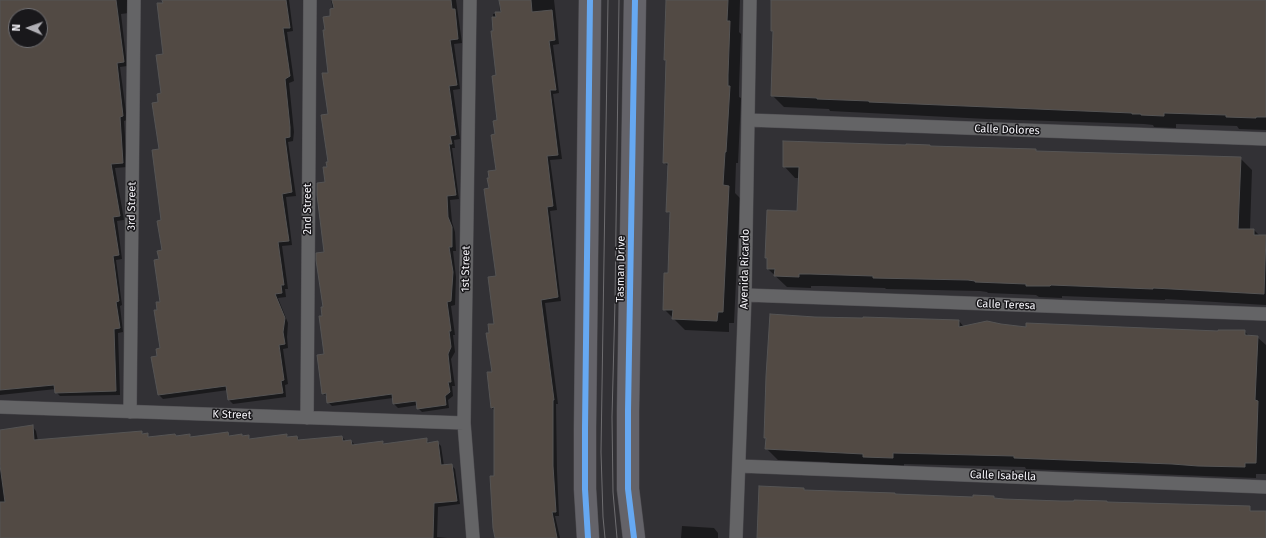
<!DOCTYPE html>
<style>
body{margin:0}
#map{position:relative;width:1266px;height:538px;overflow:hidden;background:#323135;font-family:"Fira Sans",sans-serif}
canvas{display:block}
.north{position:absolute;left:8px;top:8px;width:40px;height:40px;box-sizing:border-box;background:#19181b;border:1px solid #717073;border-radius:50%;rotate:272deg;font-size:11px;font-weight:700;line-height:16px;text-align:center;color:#f4f3f8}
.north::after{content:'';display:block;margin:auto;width:14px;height:18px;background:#b0afb4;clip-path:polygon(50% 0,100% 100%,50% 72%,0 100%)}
</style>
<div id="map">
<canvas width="1266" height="538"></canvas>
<div class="north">N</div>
</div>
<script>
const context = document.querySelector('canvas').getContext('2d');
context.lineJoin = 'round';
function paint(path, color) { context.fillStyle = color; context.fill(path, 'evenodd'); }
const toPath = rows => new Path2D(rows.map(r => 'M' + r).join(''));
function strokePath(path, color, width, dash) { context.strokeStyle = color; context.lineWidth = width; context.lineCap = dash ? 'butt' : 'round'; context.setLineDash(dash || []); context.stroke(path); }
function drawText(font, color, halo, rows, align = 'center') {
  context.font = font + ' "Fira Sans",sans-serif'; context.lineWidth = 3; context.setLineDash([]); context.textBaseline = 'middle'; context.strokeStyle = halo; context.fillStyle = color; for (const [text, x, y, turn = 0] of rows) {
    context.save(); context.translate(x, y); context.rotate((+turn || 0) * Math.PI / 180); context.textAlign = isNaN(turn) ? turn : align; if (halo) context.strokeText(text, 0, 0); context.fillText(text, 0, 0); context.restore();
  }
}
paint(toPath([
 [0,0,127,0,129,13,121,14,127,66,120,67,127,120,124,121,127,167,115,168,124,220,117,221,122,259,116,260,122,305,120,306,123,332,118,333,120,395,60,396,56,392,56,389,0,395],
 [16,16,40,16,40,40,16,40],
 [163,0,289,0,293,31,287,32,294,81,289,83,294,132,293,141,288,142,296,196,286,197,292,245,282,246,288,289,285,289,286,297,278,298,288,323,287,337,288,348,283,349,288,384,285,385,286,397,233,404,229,400,228,390,163,399,159,395,158,357,161,349,158,311,161,302,160,260,163,251,160,103,162,94,164,55],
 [331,0,456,0,462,43,454,44,460,89,453,90,460,139,454,140,455,148,452,148,459,199,450,200,452,222,455,232,456,251,453,251,456,277,455,305,451,306,455,335,453,335,455,352,451,359,455,386,452,386,453,396,448,400,449,408,422,412,418,408,418,405,398,408,394,404,393,398,332,406,328,402,327,397,323,393,325,355,323,316,326,182,329,163,330,115,329,74,326,31,332,17,333,9],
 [499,0,554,0,559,44,553,45,559,93,553,94,562,159,550,160,557,210,550,211,561,301,545,303,558,404,556,404,557,471,559,516,555,516,560,538,497,538,495,411,491,407,493,373,490,334,495,324,497,277,490,189,497,170,496,135,498,121,497,76,493,14,500,13],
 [666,0,740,0,739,32,741,34,739,87,739,97,741,98,738,163,736,163,735,193,740,198,734,323,729,323,729,332,685,330,664,309,669,274,671,215,667,211,669,167,664,162,667,62,665,60],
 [772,0,1266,0,1266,130,1239,129,1237,126,1176,124,1176,128,1154,127,1153,125,1144,124,987,119,830,111,829,109,784,107,772,95,774,33,772,31],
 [930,146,931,147,1035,150,1038,153,1240,158,1252,170,1250,230,1254,230,1260,236,1266,237,1266,305,1165,299,1165,300,1062,296,1062,298,1039,297,1036,295,988,293,987,292,980,291,886,289,885,288,823,286,811,286,811,288,787,287,768,269,768,260,766,258,798,212,799,178,795,178,784,166,907,147],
 [815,318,959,321,964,327,1001,325,1027,328,1219,332,1244,331,1249,336,1257,337,1266,345,1266,474,1256,474,1256,478,1026,469,1025,467,904,464,904,469,830,463,829,462,778,460,766,448,767,440,765,438],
 [32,426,36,431,38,441,141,432,150,438,175,435,177,437,189,435,192,438,228,433,231,437,248,437,252,440,287,435,289,438,297,437,301,441,342,437,346,441,351,441,355,445,383,442,385,445,426,440,430,443,437,442,441,446,444,466,451,465,455,469,460,504,438,507,437,537,447,538,0,538,0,431],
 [682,526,714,528,718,533,718,538,681,538]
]), '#0007');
const building = toPath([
 [0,0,116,0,124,62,117,63,123,116,120,117,123,163,111,164,120,216,113,217,119,255,113,256,119,301,116,302,120,328,114,329,116,391,55,393,54,385,0,390,0,0],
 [16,16,40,16,40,40,16,40,16,16],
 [162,0,286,0,290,28,283,28,290,76,285,79,290,127,290,137,285,138,292,192,282,194,289,241,278,242,284,285,281,285,282,293,275,294,285,318,283,332,285,344,279,345,284,380,281,381,283,393,228,400,226,386,158,395,151,357,157,356,156,349,160,348,154,310,157,310,156,302,160,302,154,260,159,259,157,251,162,250,157,221,161,220,152,150,159,149,152,103,158,102,157,94,161,93,156,55,163,54,157,3,163,3,162,0],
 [332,0,451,0,452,9,455,9,458,39,450,40,457,85,449,86,456,135,450,136,452,144,449,144,456,195,447,196,448,217,452,227,452,247,449,247,453,272,451,301,447,302,451,331,449,331,451,347,448,354,451,382,448,382,450,392,445,396,446,405,417,409,416,401,393,404,392,394,327,403,326,393,322,394,317,355,324,354,319,316,322,316,321,307,323,307,316,260,316,253,324,252,317,195,317,183,325,182,323,167,327,167,326,162,328,162,321,115,328,114,322,73,328,73,323,30,325,30,323,17,330,16,330,9,334,8,332,0],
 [499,0,531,0,532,12,552,10,555,40,549,41,556,90,550,90,558,155,547,156,553,206,547,207,558,297,541,300,554,400,553,400,553,466,556,512,552,512,557,538,495,538,493,528,490,476,494,476,494,407,491,408,487,372,492,372,486,333,489,333,488,324,494,324,488,277,496,276,484,189,489,188,487,178,489,178,488,171,496,170,491,135,495,134,493,121,497,120,492,76,496,75,491,31,493,31,492,17,496,17,495,12,501,12,499,0],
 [666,0,728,0,727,21,730,21,728,75,728,86,730,86,726,152,725,152,723,185,729,186,723,312,718,312,717,321,672,319,673,310,663,310,664,273,668,273,670,212,666,212,668,163,663,163,666,60,664,60,666,0],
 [771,0,1266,0,1266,117,1256,117,1256,118,1226,117,1226,115,1164,113,1164,116,1141,115,1141,114,1132,114,1132,113,869,102,869,101,817,99,817,98,771,96,773,31,771,31,771,0],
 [783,141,906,145,906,144,930,145,930,146,1036,149,1036,151,1241,157,1238,229,1254,229,1254,235,1266,235,1264,294,1153,288,1153,289,1051,285,1050,286,1026,286,1026,284,975,282,975,281,968,280,873,278,873,276,810,274,799,274,799,277,774,276,775,269,767,269,767,258,765,258,767,210,797,211,799,167,783,167,783,141],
 [770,314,815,317,863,318,863,317,959,320,959,327,987,321,1001,324,1026,327,1026,323,1218,331,1218,330,1245,330,1245,335,1258,336,1255,400,1258,401,1256,463,1245,463,1245,467,1198,466,1172,464,1014,458,1014,456,893,453,893,458,863,457,863,454,765,449,766,438,764,438,766,376,770,314],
 [33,425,34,440,142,431,142,434,148,433,148,437,175,434,176,436,190,434,190,437,228,432,229,436,242,434,242,436,249,435,249,439,287,434,287,437,297,436,298,440,342,436,343,441,351,440,352,445,383,441,383,444,427,438,427,443,438,441,441,465,452,464,457,501,434,503,433,538,0,538,0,502,5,502,0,465,0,430,33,425],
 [759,486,804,488,804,490,895,493,895,494,973,497,973,495,994,496,994,498,1004,499,1061,501,1074,501,1074,500,1107,501,1107,502,1250,506,1250,511,1266,511,1266,538,757,538,759,486]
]);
paint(building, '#524a44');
strokePath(building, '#555454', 1);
const lane = toPath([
 [470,0,464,423,473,538],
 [748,120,1266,139],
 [745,295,1266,314],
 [0,407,464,423],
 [130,412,134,0],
 [307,418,310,0],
 [739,466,1266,487],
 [736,538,745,295,750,0]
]);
const secondary = toPath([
 [588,538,585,489,585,428,590,0],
 [634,538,628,489,628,411,635,0]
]);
strokePath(lane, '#4e4d51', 14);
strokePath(secondary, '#4e4d51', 23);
strokePath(lane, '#646466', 13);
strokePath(secondary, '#646369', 22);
strokePath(toPath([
 [605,538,603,517,601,452,608,0],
 [617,538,613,492,612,417,615,301,619,0]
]), '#6e6d70', 1);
strokePath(toPath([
 [588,538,585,489,585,428,590,0],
 [634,538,628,489,628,411,635,0]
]), '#66a8f1', 6);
drawText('11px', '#f4f3f8', '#19181b', [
 ["Calle Dolores",1007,130,2],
 ["3rd Street",132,206,-89],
 ["2nd Street",308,209,-90],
 ["1st Street",466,269,-89],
 ["Tasman Drive",621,269,-89],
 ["Avenida Ricardo",745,269,-89],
 ["Calle Teresa",1006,305,2],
 ["K Street",232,415,2],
 ["Calle Isabella",1003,476,2]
]);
</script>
